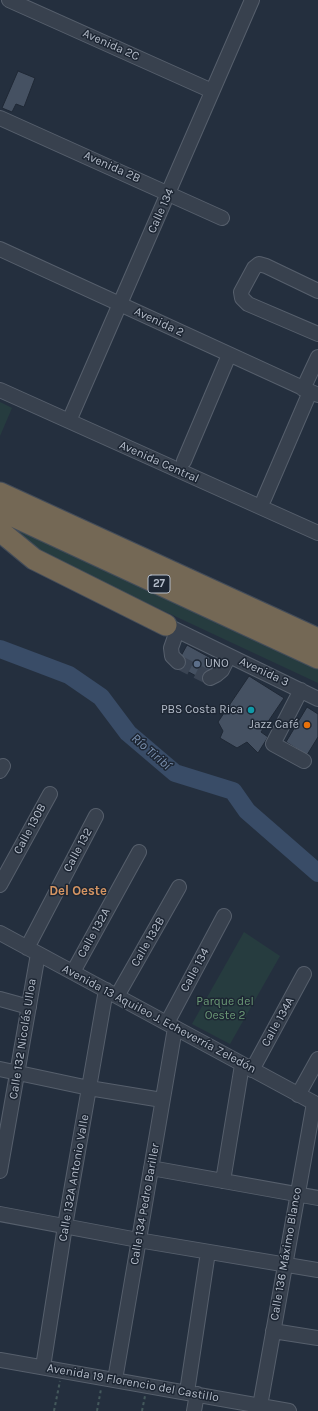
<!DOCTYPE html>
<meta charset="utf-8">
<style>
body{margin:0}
canvas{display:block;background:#242f3e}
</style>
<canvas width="318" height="1411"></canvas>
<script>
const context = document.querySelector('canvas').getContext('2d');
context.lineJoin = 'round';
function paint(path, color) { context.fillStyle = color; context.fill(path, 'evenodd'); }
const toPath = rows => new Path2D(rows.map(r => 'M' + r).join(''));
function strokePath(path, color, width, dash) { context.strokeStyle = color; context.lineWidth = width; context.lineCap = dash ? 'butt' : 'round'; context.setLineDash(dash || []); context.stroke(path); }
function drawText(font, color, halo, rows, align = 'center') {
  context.font = font + ' Karla,sans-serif'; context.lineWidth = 3; context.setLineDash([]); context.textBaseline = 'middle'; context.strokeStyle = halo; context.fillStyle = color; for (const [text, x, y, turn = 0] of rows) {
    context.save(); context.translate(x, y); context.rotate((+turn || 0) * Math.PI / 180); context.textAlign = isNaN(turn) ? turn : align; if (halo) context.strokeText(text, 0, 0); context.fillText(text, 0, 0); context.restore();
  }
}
paint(toPath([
 [0,402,12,408,0,436],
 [13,528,19,528,318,663,318,683,134,597,35,548],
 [244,932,280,956,230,1044,192,1024]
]), '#263c3f');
strokePath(toPath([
 [0,649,69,675,101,697,128,733,175,773,233,791,247,811,318,873]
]), '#394c67', 18);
const building = toPath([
 [18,71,35,78,24,107,16,104,12,112,2,108,18,71],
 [187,645,218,662,207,682,176,665,187,645],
 [249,676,284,698,261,732,268,737,258,753,247,742,237,748,220,738,223,731,218,722,249,676],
 [307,707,318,714,318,737,307,755,286,742,307,707]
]);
paint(building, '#455162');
strokePath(building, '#1f2835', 1);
strokePath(toPath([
 [178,662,210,678]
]), '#3a4453', 14, [14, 7]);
const minor = toPath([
 [9,0,212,91],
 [0,118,222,218],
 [0,249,318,395],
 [318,291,266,266,259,264,254,268,241,292,242,298,248,304,318,334],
 [303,389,318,357],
 [0,390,318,533],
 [69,421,252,0],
 [184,461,229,355],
 [264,499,310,392],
 [166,625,318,699],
 [177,631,171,648,172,656,178,662],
 [210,678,216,675,222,670,229,656],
 [301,690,273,744,304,761],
 [0,771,3,766],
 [0,885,50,794],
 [0,933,318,1105],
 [27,948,96,816],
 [73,972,139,852],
 [117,996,179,887],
 [0,999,29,1007],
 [167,1023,224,916],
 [0,1069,89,1088,162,1100],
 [252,1070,304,974],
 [298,1095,318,1059],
 [151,1168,318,1198],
 [0,1171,38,954],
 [223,1181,242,1065],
 [0,1214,138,1240,318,1270],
 [273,1331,318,1338],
 [0,1360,289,1411],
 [43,1367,65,1226,106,990],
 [115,1380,175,1028],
 [187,1392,208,1252],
 [260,1406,314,1103],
 [194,1411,197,1394]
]);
const highway = toPath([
 [0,493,318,639],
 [0,510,318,658],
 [0,531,34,559,166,625]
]);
strokePath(minor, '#565f6c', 16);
strokePath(highway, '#434c59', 23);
strokePath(toPath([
 [54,1411,60,1381],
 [97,1411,101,1389],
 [142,1411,145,1396]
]), '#44595c', 2, [3, 3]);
strokePath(minor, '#38414e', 14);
strokePath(highway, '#746855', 21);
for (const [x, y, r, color] of [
 [197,664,4,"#5c6f8a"],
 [251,710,4,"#0f9aa8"],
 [307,725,4,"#e8710a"]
]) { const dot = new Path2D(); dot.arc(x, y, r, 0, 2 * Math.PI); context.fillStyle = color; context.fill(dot); strokePath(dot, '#1d2633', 1.5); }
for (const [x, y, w] of [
 [159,584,22]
]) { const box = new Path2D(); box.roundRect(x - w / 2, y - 9, w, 18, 3); context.fillStyle = '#1d2633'; context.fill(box); strokePath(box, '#b4bcc9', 1); }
drawText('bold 11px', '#b4bcc9', null, [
 ["27",159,584]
]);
drawText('12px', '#b4bcc9', '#1d2633', [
 ["Avenida 2C",111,45,24],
 ["Avenida 2B",112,167,24],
 ["Calle 134",161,211,-66],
 ["Avenida 2",159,322,25],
 ["Avenida Central",159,462,24],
 ["Avenida 3",264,672,25],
 ["Calle 130B",30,829,-62],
 ["Calle 132",78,850,-62],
 ["Calle 132A",94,933,-61],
 ["Calle 132B",148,942,-60],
 ["Calle 134",195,970,-62],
 ["Avenida 13 Aquileo J. Echeverría Zeledón",159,1019,28],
 ["Calle 134A",278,1022,-61],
 ["Calle 132 Nicolás Ulloa",23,1039,-81],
 ["Calle 132A Antonio Valle",74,1178,-80],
 ["Calle 134 Pedro Bariller",145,1204,-80],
 ["Calle 136 Máximo Blanco",286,1254,-80],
 ["Avenida 19 Florencio del Castillo",133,1383,10]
]);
drawText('12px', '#b4bcc9', '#1d2633', [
 ["UNO",205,664,"left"],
 ["PBS Costa Rica",243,710],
 ["Jazz Café",299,725]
], 'right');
drawText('12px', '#6b9a76', '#1d2633', [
 ["Parque del",225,1002],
 ["Oeste 2",225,1016]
]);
drawText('italic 13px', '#7c92b1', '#1d2633', [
 ["Río Tiribí",151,752,41]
]);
drawText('bold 13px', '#d59563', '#1d2633', [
 ["Del Oeste",78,891]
]);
</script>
